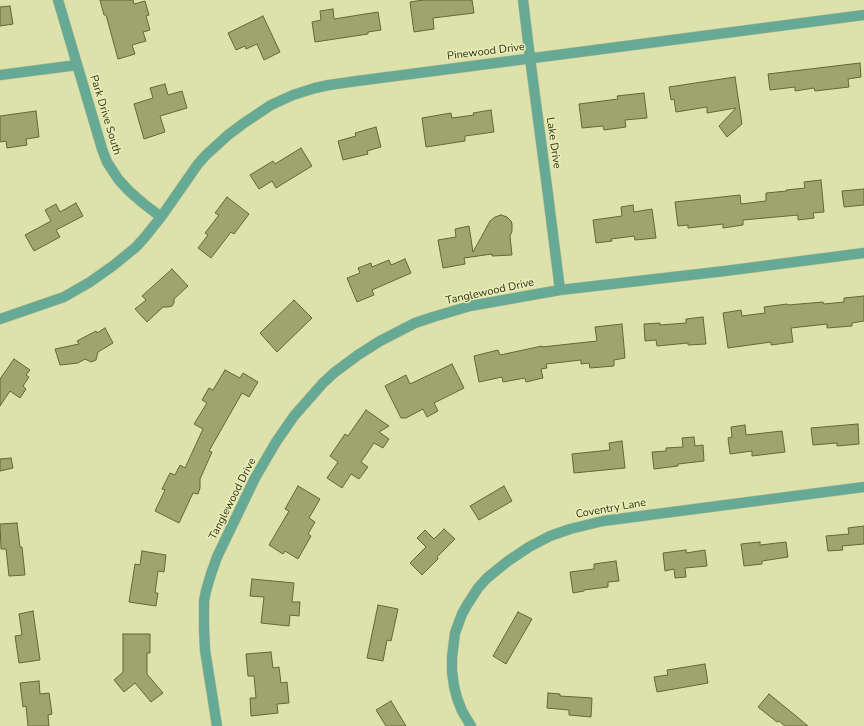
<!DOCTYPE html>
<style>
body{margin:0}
canvas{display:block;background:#dde1ab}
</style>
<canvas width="864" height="726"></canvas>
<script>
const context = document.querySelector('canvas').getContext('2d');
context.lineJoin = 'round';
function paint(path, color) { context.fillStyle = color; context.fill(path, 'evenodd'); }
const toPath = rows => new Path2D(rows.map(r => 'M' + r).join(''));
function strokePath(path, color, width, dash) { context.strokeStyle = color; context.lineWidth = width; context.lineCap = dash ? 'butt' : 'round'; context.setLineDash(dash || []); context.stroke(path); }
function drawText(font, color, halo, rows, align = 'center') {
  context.font = font + ' "Nunito Sans",sans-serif'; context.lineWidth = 3; context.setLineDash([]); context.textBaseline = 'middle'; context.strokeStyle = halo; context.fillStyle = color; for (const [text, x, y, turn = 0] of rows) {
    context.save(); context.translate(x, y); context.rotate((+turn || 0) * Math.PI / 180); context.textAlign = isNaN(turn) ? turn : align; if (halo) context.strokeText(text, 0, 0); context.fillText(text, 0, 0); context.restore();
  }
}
const building = toPath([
 [100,0,133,0,134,4,145,1,149,15,146,16,150,30,143,32,146,41,132,45,135,54,118,59,106,15,104,15,100,0],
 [423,0,472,0,474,13,433,18,434,29,414,32,410,2,423,0],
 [10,6,13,24,0,26,0,7,10,6],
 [333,9,334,19,378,12,381,30,368,32,368,34,315,42,312,22,321,20,320,11,333,9],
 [263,16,280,52,264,60,257,44,246,49,245,46,236,50,228,33,263,16],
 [860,63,861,77,848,79,849,87,815,91,814,88,795,91,795,87,770,90,768,74,860,63],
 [735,77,742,124,727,137,719,126,736,108,707,113,707,107,676,112,674,99,671,100,669,87,735,77],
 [165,84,168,95,182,91,187,108,160,116,165,132,144,139,134,104,153,98,150,88,165,84],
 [644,93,647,118,625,120,626,127,604,130,603,126,582,128,579,104,618,99,617,96,644,93],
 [491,110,494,132,465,136,465,141,426,147,422,118,451,113,452,118,474,115,473,113,491,110],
 [36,111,39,137,26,139,27,145,7,148,6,141,0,142,0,116,36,111],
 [376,127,381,147,367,151,368,154,343,160,338,141,356,136,355,133,376,127],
 [301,148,312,166,276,188,272,181,259,189,250,175,273,161,275,164,301,148],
 [821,180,824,212,813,213,814,218,798,220,798,215,743,220,743,225,723,228,723,224,688,228,688,225,678,226,675,202,740,195,741,204,766,201,766,193,787,191,786,190,805,188,804,182,821,180],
 [864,189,864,205,844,207,842,191,864,189],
 [227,197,249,214,234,234,231,232,211,258,198,248,208,235,205,233,219,215,215,213,227,197],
 [76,203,83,216,56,230,60,237,34,251,25,235,51,221,45,210,56,204,60,212,76,203],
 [633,205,634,212,652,209,656,238,635,240,634,236,611,239,612,241,596,243,593,220,622,216,621,207,633,205],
 [501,215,507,217,511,221,512,224,512,231,510,236,512,255,492,256,492,254,464,258,465,264,443,268,438,240,456,237,455,229,469,226,473,252,490,221,495,217,501,215],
 [405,259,411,273,372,290,374,295,357,302,347,278,360,273,358,268,371,263,372,267,389,260,391,265,405,259],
 [172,269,188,286,174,299,174,303,172,306,168,307,163,307,147,322,135,309,146,300,142,296,172,269],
 [864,296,864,321,852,323,852,326,827,328,827,324,791,328,793,342,771,345,771,342,728,348,723,313,741,310,742,316,765,313,764,307,787,304,788,305,823,302,824,304,844,302,844,298,864,296],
 [294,300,312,318,277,352,260,333,294,300],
 [703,317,706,344,688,345,688,343,657,346,656,340,645,341,644,324,660,323,660,325,686,323,686,319,703,317],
 [622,324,625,358,614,360,614,366,590,368,589,363,581,364,581,360,546,364,547,368,541,369,543,378,526,382,525,378,503,382,502,377,479,382,474,356,498,350,500,355,542,346,542,347,597,341,595,327,622,324],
 [105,328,113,343,98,352,96,360,91,362,85,359,78,363,60,365,55,349,79,344,77,341,96,331,97,333,105,328],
 [14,359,30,370,26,375,29,377,23,386,26,389,20,398,10,391,0,406,0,379,14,359],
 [452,364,464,388,434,403,438,411,427,417,423,409,406,418,401,418,385,386,406,375,410,384,452,364],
 [225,370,240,378,243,373,258,382,249,397,242,393,209,451,212,452,200,479,200,488,198,494,193,493,179,523,155,511,165,490,162,489,170,473,175,475,180,465,185,468,203,429,194,424,207,403,202,400,209,388,213,390,225,370],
 [366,410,389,426,379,432,389,439,383,448,374,443,361,462,368,467,359,479,351,474,342,488,327,478,338,462,330,456,345,434,348,436,366,410],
 [858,424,859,444,837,446,837,443,813,445,811,428,858,424],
 [745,425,746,435,782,431,785,452,752,456,752,451,730,454,728,438,732,437,731,427,745,425],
 [694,437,695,446,703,445,704,461,678,464,678,466,654,469,652,452,666,451,666,448,683,447,682,438,694,437],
 [622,441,625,468,574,473,572,454,610,450,609,443,622,441],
 [11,458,13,468,0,471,0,459,11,458],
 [298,486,320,499,309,518,315,522,308,534,311,536,298,559,285,551,283,554,269,545,289,511,285,509,298,486],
 [504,486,512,501,479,520,470,506,504,486],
 [17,523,20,547,22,547,25,575,9,576,6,549,1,549,0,524,17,523],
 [864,526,864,544,842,546,843,550,828,551,826,536,849,534,848,528,864,526],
 [444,529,455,539,437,557,438,559,422,575,410,563,426,547,417,538,425,530,434,539,444,529],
 [760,542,760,545,786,542,788,557,762,561,762,564,744,566,741,544,760,542],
 [686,550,686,553,705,550,707,566,685,568,686,577,675,578,674,569,665,571,663,553,686,550],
 [142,551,166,555,164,572,158,571,155,593,158,593,156,606,129,602,135,564,140,565,142,551],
 [616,561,619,581,608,582,608,587,584,590,584,591,573,593,570,572,594,569,594,564,616,561],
 [252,579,294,583,292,602,300,602,299,616,290,615,289,626,261,623,264,597,250,596,252,579],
 [378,605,398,609,391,641,387,640,383,661,367,658,378,605],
 [33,611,40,660,19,663,15,636,22,635,19,614,33,611],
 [518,612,532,619,506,664,493,656,518,612],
 [123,634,150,634,150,653,147,653,147,674,163,693,151,702,135,683,124,692,114,680,123,672,123,634],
 [271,652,273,668,279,667,281,683,287,682,289,703,277,704,278,713,251,716,250,698,256,698,254,676,248,676,246,654,271,652],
 [705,664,708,683,657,692,654,677,668,675,667,670,705,664],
 [39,681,40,694,49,693,52,714,48,715,49,726,28,726,26,706,23,707,20,683,39,681],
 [548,693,560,694,560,696,592,698,591,717,569,715,569,710,547,708,548,693],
 [769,694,796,716,808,726,785,726,779,721,777,722,758,707,769,694],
 [391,701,406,726,386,726,376,710,391,701]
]);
paint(building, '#9fa36e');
strokePath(building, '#656735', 1);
const street = toPath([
 [58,0,102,149,107,162,118,179,129,191,144,204,161,217],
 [523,0,530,58,547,187,560,290],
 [0,75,77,65],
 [0,319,64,297,90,282,114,265,136,247,145,237,161,217,198,164,206,155,228,135,244,123,271,105,293,95,315,88,329,85,357,81,864,15],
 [217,726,205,650,204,628,204,601,206,591,211,574,217,557,255,478,276,442,294,416,323,383,335,372,358,355,380,341,415,323,433,317,470,306,560,290,725,271,864,253],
 [471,726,462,711,457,698,454,686,452,672,452,657,455,633,462,614,467,605,478,588,487,578,508,561,529,547,550,536,570,529,603,521,864,487]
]);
strokePath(street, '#babe8e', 11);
strokePath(street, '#66aa95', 10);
drawText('11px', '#30311c', '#eaeeb7', [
 ["Pinewood Drive",486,52,-7],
 ["Park Drive South",105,115,73],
 ["Lake Drive",553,143,82],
 ["Tanglewood Drive",490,292,-12],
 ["Tanglewood Drive",233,499,-63],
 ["Coventry Lane",611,509,-10]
]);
</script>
